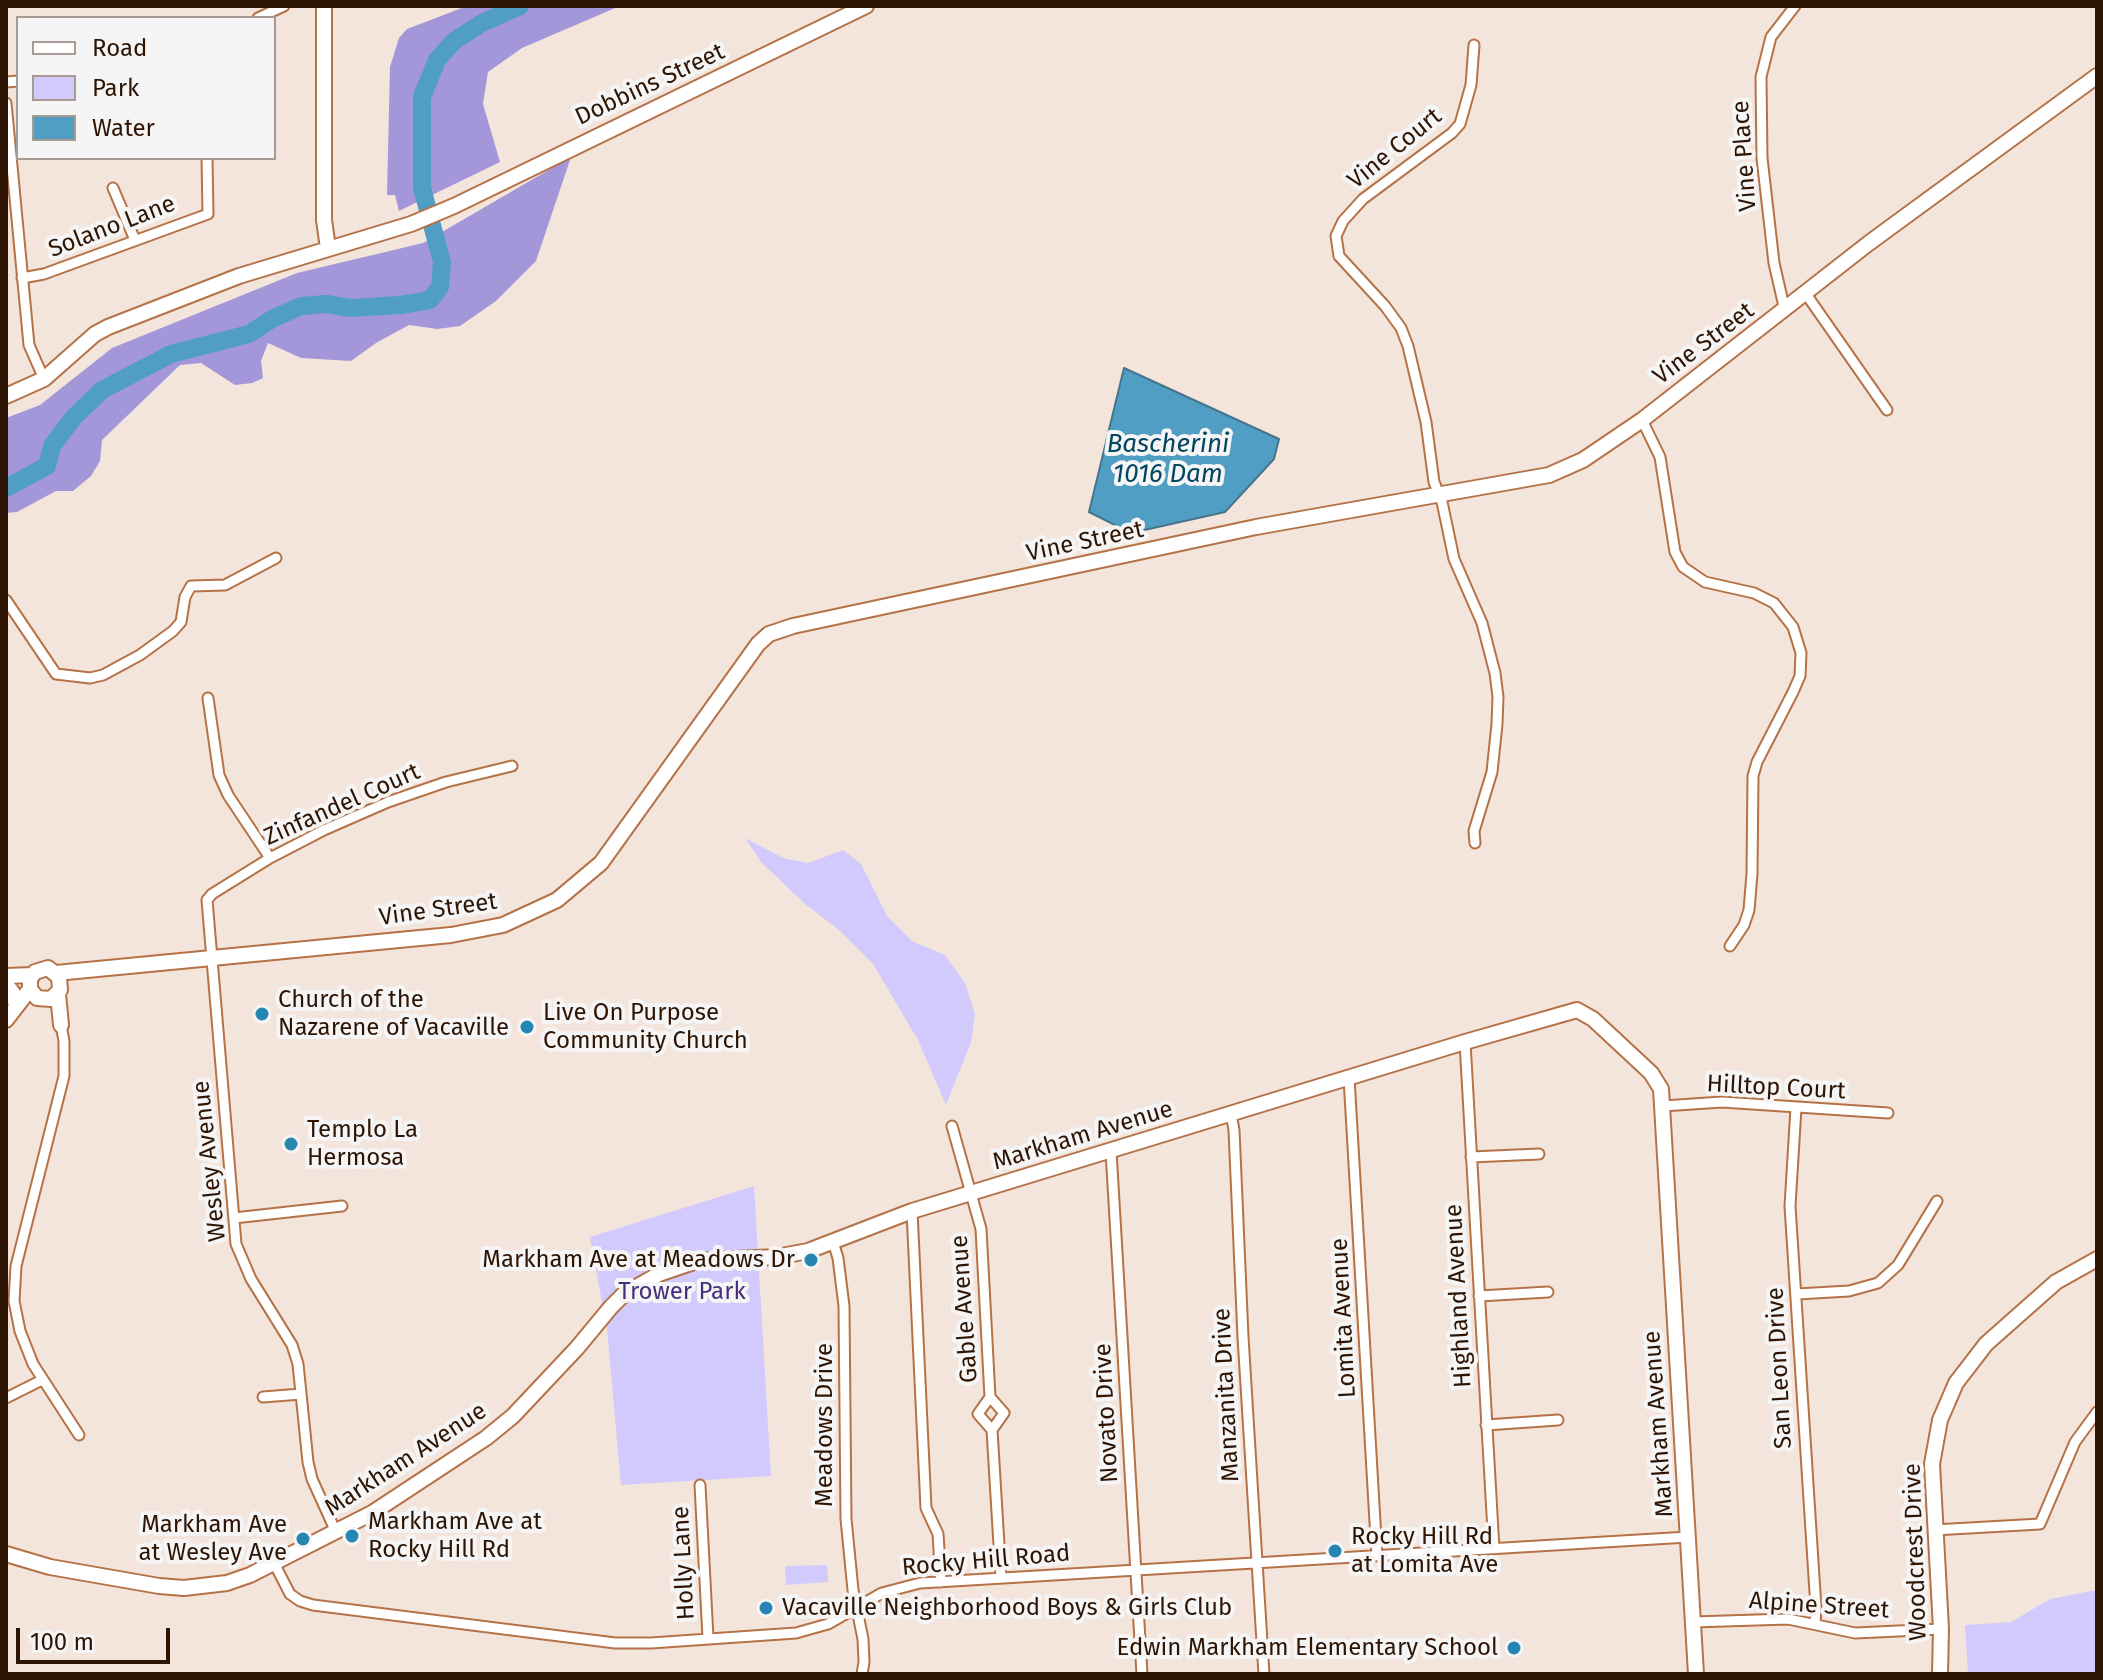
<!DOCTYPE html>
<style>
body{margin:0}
#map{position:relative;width:2103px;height:1680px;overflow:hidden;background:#f4e5dc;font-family:"Fira Sans",sans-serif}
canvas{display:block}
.frame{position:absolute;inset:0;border:8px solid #2e1403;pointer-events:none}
.legend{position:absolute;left:16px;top:16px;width:260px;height:144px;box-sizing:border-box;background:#f5f5f5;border:2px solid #a59b94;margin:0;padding:10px 14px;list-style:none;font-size:24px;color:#2e1403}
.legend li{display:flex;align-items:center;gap:16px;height:40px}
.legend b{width:40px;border:2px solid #a59b94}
.scale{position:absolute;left:16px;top:1628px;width:154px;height:36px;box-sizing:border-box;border:4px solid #2e1403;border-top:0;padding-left:10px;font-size:24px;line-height:28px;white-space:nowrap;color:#2e1403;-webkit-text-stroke:6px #f5f5f5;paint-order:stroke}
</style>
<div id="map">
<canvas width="2103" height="1680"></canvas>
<div class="frame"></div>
<ul class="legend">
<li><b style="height:10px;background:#fff"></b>Road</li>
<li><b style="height:22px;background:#d2cafd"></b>Park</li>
<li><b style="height:22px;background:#519ec5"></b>Water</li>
</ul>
<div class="scale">100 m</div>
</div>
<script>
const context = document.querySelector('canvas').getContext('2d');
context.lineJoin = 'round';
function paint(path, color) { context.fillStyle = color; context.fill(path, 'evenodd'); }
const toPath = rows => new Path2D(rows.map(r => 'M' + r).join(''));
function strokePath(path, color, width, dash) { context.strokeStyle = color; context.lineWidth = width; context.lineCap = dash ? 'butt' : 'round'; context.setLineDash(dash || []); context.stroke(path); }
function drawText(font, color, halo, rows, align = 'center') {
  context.font = font + ' "Fira Sans",sans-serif'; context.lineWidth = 8; context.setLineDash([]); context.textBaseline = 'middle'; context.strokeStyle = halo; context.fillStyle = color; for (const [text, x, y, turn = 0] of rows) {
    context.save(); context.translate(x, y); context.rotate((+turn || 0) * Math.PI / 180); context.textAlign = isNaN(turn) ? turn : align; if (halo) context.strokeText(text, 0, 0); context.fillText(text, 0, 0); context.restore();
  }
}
paint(toPath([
 [745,838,783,858,808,863,843,850,861,864,887,916,912,941,945,955,965,983,975,1014,971,1042,946,1105,918,1040,873,964,840,931,804,903,762,863],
 [754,1186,771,1476,621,1485,607,1329,590,1237],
 [827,1565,828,1582,786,1585,785,1566],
 [2097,1590,2097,1674,1968,1674,1965,1625,2011,1622,2050,1599]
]), '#d2cafd');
paint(toPath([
 [467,6,620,6,522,48,488,72,483,104,500,162,399,211,395,195,387,195,390,67,399,38,407,29],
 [571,157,536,261,496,301,460,326,437,329,409,325,376,343,351,361,301,358,268,343,261,361,263,378,252,383,235,385,201,363,180,365,102,440,100,461,91,476,73,491,56,491,17,512,6,513,6,418,40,405,112,348,297,273,423,243]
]), '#a397d9');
const water = toPath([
 [1124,368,1279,439,1274,459,1225,512,1131,533,1089,512,1124,368]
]);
paint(water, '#519ec5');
strokePath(water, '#46758b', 2);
strokePath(toPath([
 [6,488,47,466,52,446,73,418,102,390,171,354,249,334,272,319,301,306,326,304,350,308,400,305,430,300,440,287,442,262,422,188,422,97,437,60,454,41,482,23,520,6]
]), '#519ec5', 18);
const street = toPath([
 [258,18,284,6],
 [1474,45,1471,85,1460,124,1452,133,1363,199,1343,221,1336,236,1339,256,1385,306,1401,328,1408,346,1426,422,1434,482,1442,502,1454,559,1482,623,1495,673,1498,697,1497,724,1492,772,1474,831,1475,843],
 [6,82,18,81],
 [6,103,29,345,44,379],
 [113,188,135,240],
 [22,278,44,274,208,214,207,158],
 [1806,294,1887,410],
 [1785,311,1774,263,1762,158,1761,77,1771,37,1795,6],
 [1642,420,1660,457,1675,552,1683,567,1705,582,1754,593,1774,603,1793,627,1801,653,1800,676,1793,692,1757,762,1753,776,1752,874,1749,910,1744,925,1730,946],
 [6,600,56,674,90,678,103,675,140,655,173,631,181,622,185,597,191,586,225,585,276,558],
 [208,698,219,775,228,795,270,858],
 [61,1025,64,1041,64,1076,16,1266,14,1301,20,1331,33,1364,79,1435],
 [1465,1042,1494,1549],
 [1349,1078,1377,1556],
 [1663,1106,1722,1102,1888,1113],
 [1796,1108,1790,1206,1816,1608,1815,1624],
 [1231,1114,1234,1130,1243,1337,1264,1674],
 [952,1126,981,1229,990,1397,978,1414,992,1430],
 [1111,1151,1142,1674],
 [1471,1157,1539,1154],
 [912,1211,926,1508,938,1534,941,1582],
 [234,1218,342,1206],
 [833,1242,838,1258,844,1306,846,1519,853,1590,863,1639,864,1662,862,1674],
 [1797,1294,1849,1291,1878,1283,1898,1265,1937,1201],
 [1479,1296,1548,1292],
 [263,1397,301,1394],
 [990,1397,1004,1413,992,1430,1001,1578],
 [6,1398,42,1380],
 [1486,1425,1558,1420],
 [700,1485,708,1638],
 [1934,1530,2040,1524,2075,1442,2097,1412],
 [336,1532,312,1479,308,1462,298,1364,292,1345,251,1279,236,1244,207,900,212,894,270,858,324,830,388,802,446,782,512,766],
 [274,1563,290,1594,300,1601,313,1605,615,1643,651,1643,796,1633,828,1624,882,1593,920,1583,1688,1537],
 [1693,1622,1788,1619,1855,1633,1941,1629]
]);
const secondary = toPath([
 [324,6,324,220,328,248],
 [6,396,44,379,95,334,108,327,239,276,411,224,454,206,866,6],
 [56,973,451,935,503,925,557,900,601,863,758,644,769,634,793,626,1256,527,1549,475,1583,460,1642,420,1869,243,2097,76],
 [6,976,32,975],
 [6,984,13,993,16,1006],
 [58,994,61,1025],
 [6,1020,30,989,30,979,35,972,48,968,59,977,60,990,51,999,37,998,30,989],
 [6,1554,50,1567,159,1586,184,1588,227,1583,250,1575,372,1513,486,1438,513,1416,577,1348,611,1307,624,1294,659,1274,697,1261,776,1257,808,1251,912,1211,1465,1042,1577,1010,1593,1019,1651,1073,1661,1089,1696,1674],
 [1940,1674,1941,1629,1932,1464,1940,1420,1956,1383,1986,1344,2056,1282,2097,1259]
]);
strokePath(street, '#b57247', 13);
strokePath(secondary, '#b57247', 18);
strokePath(street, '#fff', 9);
strokePath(secondary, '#fff', 14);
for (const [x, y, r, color] of [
 [262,1014,8,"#2486b1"],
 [527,1027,8,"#2486b1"],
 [291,1144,8,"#2486b1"],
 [811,1260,8,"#2486b1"],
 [352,1536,8,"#2486b1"],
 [303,1539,8,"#2486b1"],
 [1335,1551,8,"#2486b1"],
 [766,1608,8,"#2486b1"],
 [1514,1648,8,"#2486b1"]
]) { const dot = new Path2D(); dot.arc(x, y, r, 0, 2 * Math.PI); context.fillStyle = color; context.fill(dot); strokePath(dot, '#f5f5f5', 3); }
drawText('24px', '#2e1403', '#f5f5f5', [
 ["Dobbins Street",650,85,-25],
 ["Vine Court",1395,149,-39],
 ["Vine Place",1745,156,-94],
 ["Solano Lane",112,227,-21],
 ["Vine Street",1704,344,-37],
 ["Vine Street",1085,542,-12],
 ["Zinfandel Court",342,805,-24],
 ["Vine Street",438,910,-8],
 ["Hilltop Court",1776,1088,3],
 ["Markham Avenue",1083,1136,-17],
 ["Wesley Avenue",210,1161,-96],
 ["Highland Avenue",1459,1296,-93],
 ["Gable Avenue",965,1309,-94],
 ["Lomita Avenue",1344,1318,-93],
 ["San Leon Drive",1780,1368,-93],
 ["Manzanita Drive",1227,1395,-93],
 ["Novato Drive",1107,1413,-93],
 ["Markham Avenue",1659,1424,-94],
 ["Meadows Drive",825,1425,-90],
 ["Markham Avenue",406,1460,-33],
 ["Woodcrest Drive",1916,1552,-92],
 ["Rocky Hill Road",986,1561,-5],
 ["Holly Lane",684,1563,-93],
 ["Alpine Street",1819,1606,4]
]);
drawText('24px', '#2e1403', '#f5f5f5', [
 ["Church of the",278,1000],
 ["Nazarene of Vacaville",278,1028],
 ["Live On Purpose",543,1013],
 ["Community Church",543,1041],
 ["Templo La",307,1130],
 ["Hermosa",307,1158],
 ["Markham Ave at Meadows Dr",795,1260,"right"],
 ["Markham Ave at",368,1522],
 ["Rocky Hill Rd",368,1550],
 ["Markham Ave",287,1525,"right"],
 ["at Wesley Ave",287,1553,"right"],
 ["Rocky Hill Rd",1351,1537],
 ["at Lomita Ave",1351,1565],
 ["Vacaville Neighborhood Boys & Girls Club",782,1608],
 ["Edwin Markham Elementary School",1498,1648,"right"]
], 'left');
drawText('24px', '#462f7d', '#f5f5f5', [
 ["Trower Park",682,1292]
]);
drawText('italic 26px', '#024661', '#f5f5f5', [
 ["Bascherini",1168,445],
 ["1016 Dam",1168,475]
]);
</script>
